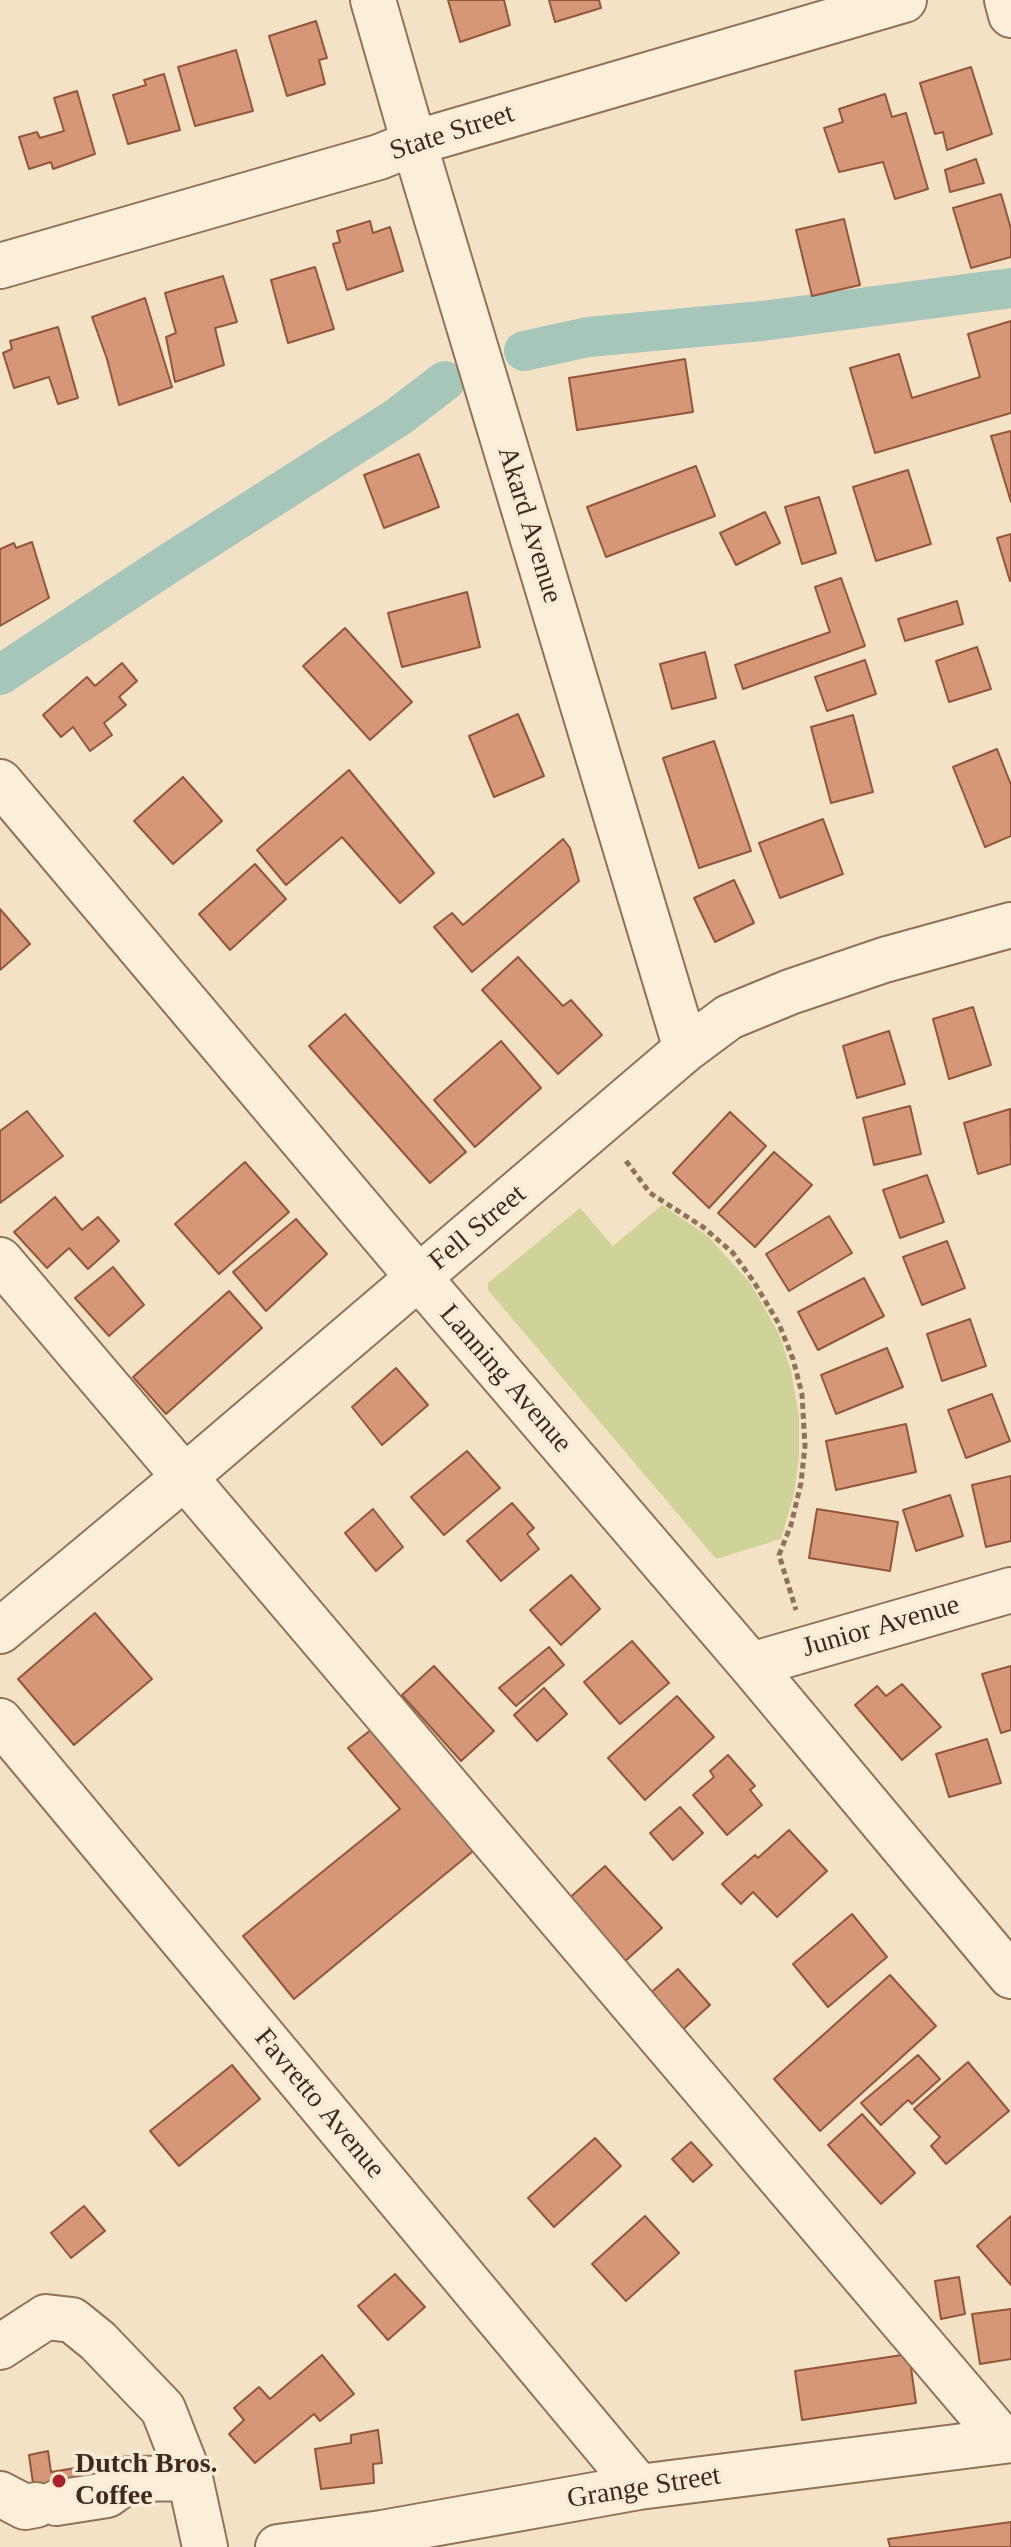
<!DOCTYPE html>
<style>
body{margin:0}
canvas{display:block;background:#f3e2c5}
</style>
<canvas width="1011" height="2547"></canvas>
<script>
const context = document.querySelector('canvas').getContext('2d');
context.lineJoin = 'round';
function paint(path, color) { context.fillStyle = color; context.fill(path, 'evenodd'); }
const toPath = rows => new Path2D(rows.map(r => 'M' + r).join(''));
function strokePath(path, color, width, dash) { context.strokeStyle = color; context.lineWidth = width; context.lineCap = dash ? 'butt' : 'round'; context.setLineDash(dash || []); context.stroke(path); }
function drawText(font, color, halo, rows, align = 'center') {
  context.font = font + ' "Times New Roman",serif'; context.lineWidth = 7; context.setLineDash([]); context.textBaseline = 'middle'; context.strokeStyle = halo; context.fillStyle = color; for (const [text, x, y, turn = 0] of rows) {
    context.save(); context.translate(x, y); context.rotate((+turn || 0) * Math.PI / 180); context.textAlign = isNaN(turn) ? turn : align; if (halo) context.strokeText(text, 0, 0); context.fillText(text, 0, 0); context.restore();
  }
}
paint(toPath([
 [662,1205,708,1236,751,1284,779,1334,791,1370,799,1417,799,1458,794,1494,781,1539,716,1559,488,1290,488,1283,580,1208,613,1246]
]), '#d0d397');
strokePath(toPath([
 [524,351,588,337,762,321,1011,288],
 [0,675,171,562,398,417,445,381]
]), '#a7c6ba', 40);
const building = toPath([
 [448,0,504,0,510,25,460,42,448,0],
 [549,0,599,0,601,8,555,22,549,0],
 [316,21,327,58,319,60,325,84,287,96,269,36,316,21],
 [236,50,253,111,195,126,178,67,236,50],
 [971,67,992,134,947,150,943,132,935,134,920,83,971,67],
 [164,74,180,130,128,144,113,95,146,85,144,80,164,74],
 [77,91,95,154,53,169,51,162,29,169,19,137,37,132,40,138,64,131,54,98,77,91],
 [885,94,892,117,906,113,928,189,895,199,883,162,839,172,824,128,843,122,839,109,885,94],
 [976,159,984,183,950,192,945,170,976,159],
 [1001,194,1011,229,1011,257,971,268,953,208,1001,194],
 [844,219,860,285,812,296,796,230,844,219],
 [370,221,373,233,390,227,403,271,347,290,333,244,340,242,337,231,370,221],
 [315,267,334,329,288,343,271,280,315,267],
 [223,276,237,322,215,328,224,365,175,382,166,337,176,333,165,293,223,276],
 [145,298,172,387,119,405,107,359,92,317,145,298],
 [1011,321,1011,413,875,453,850,368,899,354,912,398,980,377,968,334,1011,321],
 [58,327,78,398,58,404,49,377,14,388,3,353,12,349,10,341,58,327],
 [685,359,693,412,577,430,569,378,685,359],
 [1011,431,1011,502,991,436,1011,431],
 [419,454,439,507,384,528,364,475,419,454],
 [696,466,715,516,606,557,587,507,696,466],
 [908,470,931,544,876,561,853,487,908,470],
 [819,497,836,553,802,564,785,507,819,497],
 [765,512,780,543,736,565,720,533,765,512],
 [1011,534,1011,580,1010,581,997,538,1011,534],
 [32,542,49,598,0,626,0,549,14,543,16,548,32,542],
 [841,578,865,646,743,689,735,665,830,632,815,587,841,578],
 [467,592,480,647,402,667,388,613,467,592],
 [957,601,963,624,905,641,898,619,957,601],
 [345,628,412,702,370,740,303,666,345,628],
 [977,647,991,689,949,702,936,661,977,647],
 [705,652,716,698,672,709,660,664,705,652],
 [865,660,876,694,827,711,815,677,865,660],
 [122,663,137,681,119,697,126,705,104,723,112,735,90,751,73,727,61,737,43,715,87,677,95,686,122,663],
 [518,714,544,776,494,797,469,736,518,714],
 [853,715,873,792,831,803,811,727,853,715],
 [714,741,751,851,699,868,663,758,714,741],
 [997,749,1011,785,1011,836,985,847,953,767,997,749],
 [349,770,434,873,400,903,342,837,286,885,257,850,349,770],
 [183,777,222,821,173,864,134,821,183,777],
 [823,819,843,874,780,898,759,843,823,819],
 [563,839,570,848,579,881,472,972,434,927,452,913,463,925,563,839],
 [255,864,286,899,230,950,199,914,255,864],
 [734,880,754,923,715,942,694,898,734,880],
 [0,909,30,944,0,970,0,909],
 [518,957,563,1006,571,1000,602,1035,558,1074,482,990,518,957],
 [973,1007,991,1065,949,1079,933,1019,973,1007],
 [345,1014,466,1152,430,1183,309,1046,345,1014],
 [889,1031,905,1084,857,1098,843,1046,889,1031],
 [501,1041,541,1088,475,1147,434,1100,501,1041],
 [910,1106,921,1154,874,1165,863,1118,910,1106],
 [1010,1109,1011,1164,978,1174,964,1123,1010,1109],
 [27,1111,63,1156,0,1203,0,1131,27,1111],
 [730,1112,766,1146,709,1208,673,1173,730,1112],
 [774,1152,812,1185,755,1247,718,1213,774,1152],
 [245,1162,289,1212,219,1274,175,1224,245,1162],
 [927,1175,944,1222,900,1238,883,1190,927,1175],
 [55,1197,82,1230,98,1217,119,1241,88,1269,69,1248,47,1268,14,1232,55,1197],
 [829,1216,852,1253,789,1291,766,1254,829,1216],
 [296,1219,327,1254,266,1311,233,1272,296,1219],
 [947,1241,965,1288,922,1305,903,1257,947,1241],
 [113,1267,144,1305,109,1336,75,1298,113,1267],
 [864,1278,884,1316,818,1350,798,1312,864,1278],
 [229,1291,262,1328,166,1414,133,1377,229,1291],
 [970,1319,986,1366,942,1381,927,1334,970,1319],
 [887,1348,903,1387,836,1414,821,1375,887,1348],
 [396,1368,428,1405,382,1445,352,1407,396,1368],
 [992,1394,1010,1441,966,1458,948,1410,992,1394],
 [906,1424,916,1472,836,1490,826,1441,906,1424],
 [467,1451,500,1488,444,1535,411,1497,467,1451],
 [1011,1476,1011,1541,986,1547,972,1485,1011,1476],
 [950,1495,963,1536,916,1551,903,1510,950,1495],
 [512,1503,534,1528,527,1534,539,1549,501,1581,467,1541,512,1503],
 [373,1509,403,1547,376,1571,345,1533,373,1509],
 [817,1509,898,1522,890,1571,809,1558,817,1509],
 [571,1575,600,1609,561,1645,530,1610,571,1575],
 [95,1613,152,1679,74,1745,18,1679,95,1613],
 [632,1641,669,1683,620,1724,584,1682,632,1641],
 [549,1647,564,1665,516,1706,499,1688,549,1647],
 [434,1666,494,1731,461,1761,402,1695,434,1666],
 [1011,1666,1011,1730,1001,1733,982,1674,1011,1666],
 [902,1684,941,1727,902,1760,855,1705,877,1686,886,1696,902,1684],
 [544,1688,567,1714,537,1741,514,1715,544,1688],
 [677,1696,714,1737,645,1800,608,1758,677,1696],
 [377,1725,478,1847,294,1999,243,1936,400,1809,348,1748,377,1725],
 [987,1739,1001,1783,949,1797,936,1754,987,1739],
 [728,1755,755,1786,750,1790,762,1805,727,1835,693,1795,714,1777,710,1771,728,1755],
 [680,1807,703,1833,673,1860,650,1833,680,1807],
 [789,1830,827,1871,777,1917,753,1892,741,1904,722,1884,755,1855,758,1858,789,1830],
 [605,1866,662,1928,622,1964,565,1902,605,1866],
 [852,1914,887,1957,828,2007,793,1964,852,1914],
 [678,1969,710,2005,679,2033,647,1996,678,1969],
 [890,1975,936,2026,820,2131,774,2079,890,1975],
 [918,2055,940,2079,912,2104,908,2100,881,2125,861,2103,918,2055],
 [968,2062,1009,2111,946,2164,931,2146,940,2137,914,2109,968,2062],
 [232,2065,260,2099,179,2166,150,2131,232,2065],
 [862,2114,915,2173,881,2204,828,2145,862,2114],
 [595,2138,621,2166,554,2227,528,2198,595,2138],
 [691,2142,712,2165,693,2182,672,2159,691,2142],
 [84,2206,105,2231,71,2258,51,2233,84,2206],
 [645,2216,679,2253,626,2301,592,2264,645,2216],
 [1011,2216,1011,2285,977,2246,1011,2216],
 [395,2274,425,2307,388,2340,358,2306,395,2274],
 [959,2277,965,2314,941,2319,935,2281,959,2277],
 [1011,2309,1011,2359,980,2364,972,2314,1011,2309],
 [909,2354,916,2403,802,2420,795,2371,909,2354],
 [322,2355,354,2394,320,2421,314,2414,255,2463,229,2434,244,2420,234,2408,259,2387,270,2399,322,2355],
 [378,2430,382,2463,373,2464,374,2483,321,2489,315,2449,351,2443,351,2435,378,2430],
 [48,2451,51,2472,82,2467,86,2491,38,2519,29,2455,48,2451],
 [1011,2522,1011,2547,890,2547,888,2539,1011,2522]
]);
paint(building, '#d59777');
strokePath(building, '#92573b', 2);
const minor = toPath([
 [373,0,414,143,686,1049],
 [1007,0,1011,15],
 [0,266,379,157,414,143,904,0],
 [0,782,396,1251,751,1665,1011,1976],
 [0,1260,1004,2441],
 [0,1631,186,1476,686,1049,729,1017,790,992,884,960,1011,925],
 [751,1665,1011,1590],
 [0,1721,639,2487],
 [0,2347,46,2317,72,2320,98,2341,163,2409,190,2478,129,2479,107,2495,56,2503],
 [190,2478,205,2547],
 [0,2494,25,2507,36,2505],
 [278,2547,382,2533,639,2487,1011,2440]
]);
strokePath(minor, '#907258', 48);
strokePath(toPath([
 [626,1161,650,1193,703,1227,733,1253,754,1282,779,1324,793,1359,802,1394,805,1446,801,1483,791,1525,779,1555,796,1610]
]), '#907258', 5, [6, 4]);
strokePath(minor, '#fcefd9', 44);
for (const [x, y, r, color] of [
 [59,2481,8,"#a6222c"]
]) { const dot = new Path2D(); dot.arc(x, y, r, 0, 2 * Math.PI); context.fillStyle = color; context.fill(dot); strokePath(dot, '#f9ecd5', 3); }
drawText('28px', '#3f2b1e', '#f9ecd5', [
 ["State Street",452,133,-18],
 ["Akard Avenue",529,525,73],
 ["Fell Street",478,1228,-40],
 ["Lanning Avenue",505,1379,49],
 ["Junior Avenue",881,1627,-16],
 ["Favretto Avenue",319,2104,50],
 ["Grange Street",644,2488,-9]
]);
drawText('bold 28px', '#3f2b1e', '#f9ecd5', [
 ["Dutch Bros.",75,2465],
 ["Coffee",75,2497]
], 'left');
</script>
